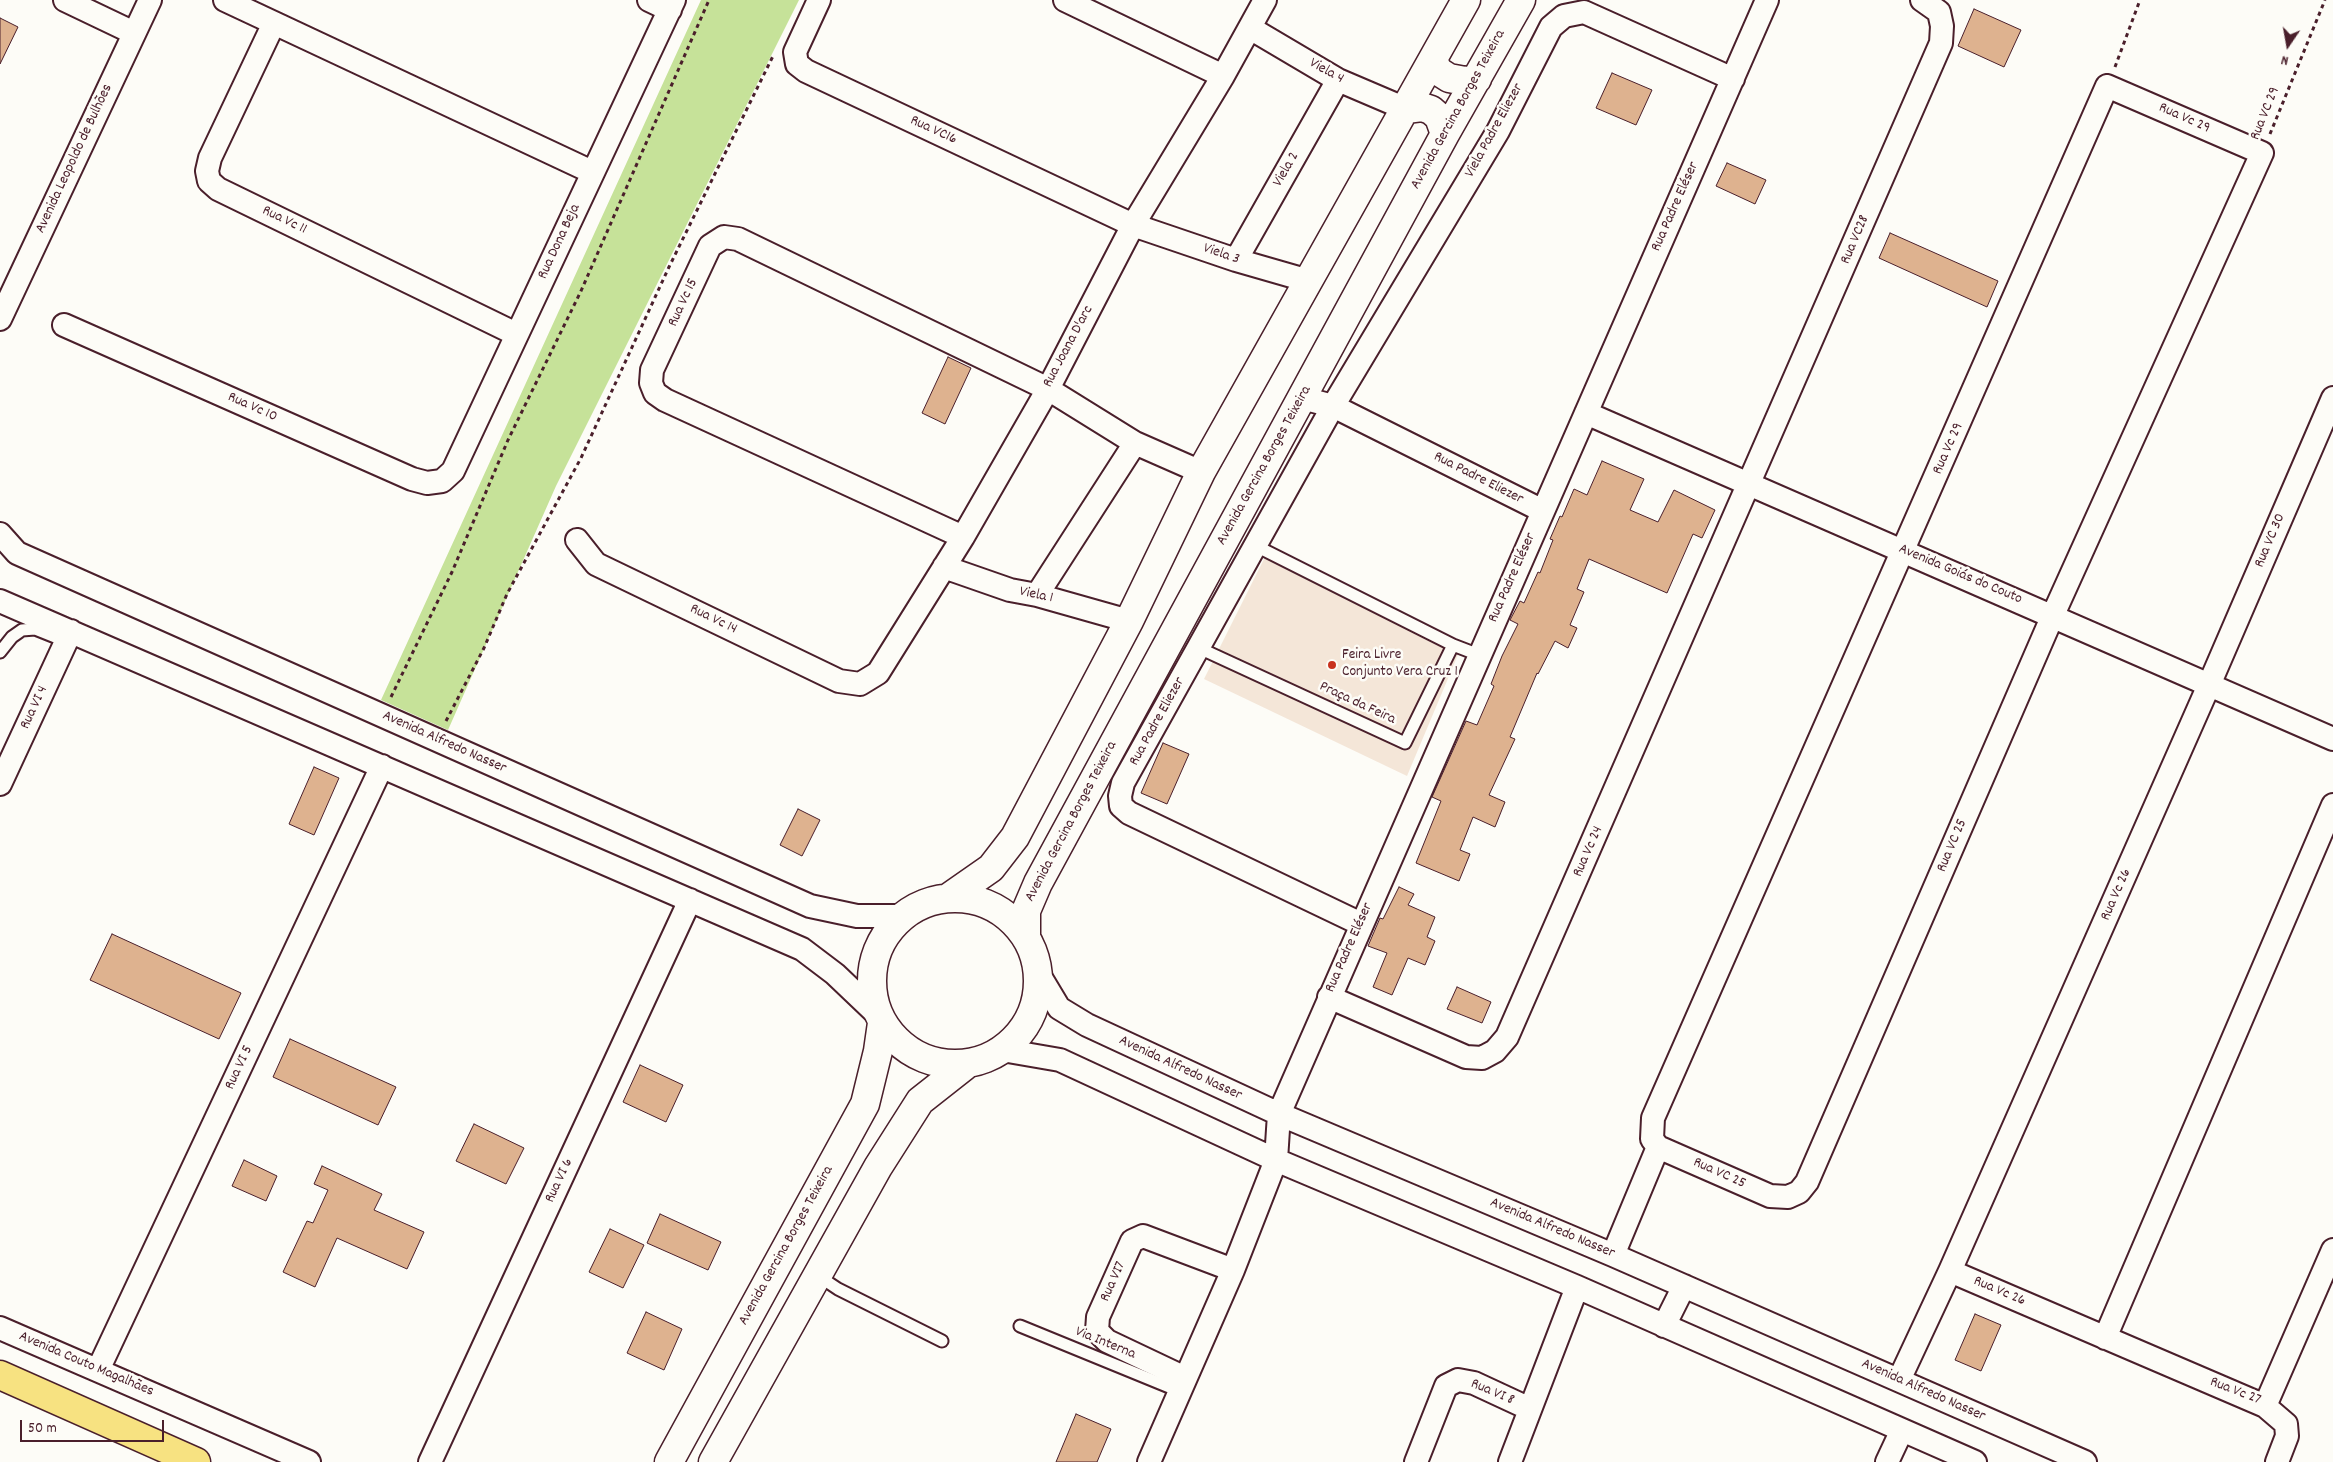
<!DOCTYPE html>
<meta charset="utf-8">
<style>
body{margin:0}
#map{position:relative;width:2333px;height:1462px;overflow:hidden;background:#fdfcf7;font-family:Dekko,sans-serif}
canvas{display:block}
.north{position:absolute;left:2263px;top:20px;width:50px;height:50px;-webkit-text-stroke:4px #fdfcf7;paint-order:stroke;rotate:192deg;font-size:14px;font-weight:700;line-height:20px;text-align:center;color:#4a1f2b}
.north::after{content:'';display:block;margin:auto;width:18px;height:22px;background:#4a1f2b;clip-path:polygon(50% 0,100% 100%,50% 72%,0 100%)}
.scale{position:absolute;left:20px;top:1420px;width:144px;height:22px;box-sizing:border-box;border:2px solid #4a1f2b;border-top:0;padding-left:6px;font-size:15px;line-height:18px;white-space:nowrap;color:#4a1f2b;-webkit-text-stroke:4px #fdfcf7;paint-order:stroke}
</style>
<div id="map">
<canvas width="2333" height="1462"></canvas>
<div class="north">N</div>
<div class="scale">50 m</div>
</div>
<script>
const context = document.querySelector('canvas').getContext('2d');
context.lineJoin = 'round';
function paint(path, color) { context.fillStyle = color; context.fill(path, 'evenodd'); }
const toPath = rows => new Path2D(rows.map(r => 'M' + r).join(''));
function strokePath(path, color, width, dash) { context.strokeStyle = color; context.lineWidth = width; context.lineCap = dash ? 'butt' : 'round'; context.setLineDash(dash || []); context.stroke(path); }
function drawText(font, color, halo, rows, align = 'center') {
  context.font = font + ' Dekko,sans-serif'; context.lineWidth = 5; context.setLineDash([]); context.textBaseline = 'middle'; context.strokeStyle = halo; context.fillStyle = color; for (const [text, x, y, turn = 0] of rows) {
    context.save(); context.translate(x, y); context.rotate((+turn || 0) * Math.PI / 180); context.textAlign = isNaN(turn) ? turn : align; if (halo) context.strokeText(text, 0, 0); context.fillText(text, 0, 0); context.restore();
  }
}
paint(toPath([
 [1265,557,1460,650,1407,776,1204,679]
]), '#f4e6d8');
paint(toPath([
 [701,0,799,0,556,486,448,730,381,700]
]), '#c6e299');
const building = toPath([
 [1974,9,2021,30,2004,67,1958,46,1974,9],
 [0,18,18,27,0,64,0,18],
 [1612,73,1652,90,1636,125,1596,108,1612,73],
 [1727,163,1766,180,1755,204,1716,186,1727,163],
 [1890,233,1998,281,1987,307,1879,258,1890,233],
 [948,357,971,368,945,424,922,413,948,357],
 [1602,461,1644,479,1630,510,1658,522,1674,490,1715,510,1702,538,1693,534,1667,593,1589,559,1577,589,1584,592,1570,625,1577,628,1568,648,1555,641,1538,674,1537,673,1510,737,1515,739,1489,795,1505,802,1495,827,1473,817,1460,850,1470,854,1459,881,1416,863,1441,801,1432,797,1466,721,1477,725,1494,686,1491,684,1502,656,1518,624,1510,620,1520,601,1524,603,1538,572,1540,573,1553,540,1550,539,1560,516,1562,517,1574,489,1587,495,1602,461],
 [1163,743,1189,754,1167,804,1141,793,1163,743],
 [314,767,339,778,314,835,289,824,314,767],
 [798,809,820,820,802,856,780,845,798,809],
 [1399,887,1414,894,1408,905,1435,917,1427,937,1435,941,1425,965,1408,958,1392,995,1373,987,1387,953,1368,946,1380,918,1383,919,1399,887],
 [112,934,241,993,219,1039,90,980,112,934],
 [1457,987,1491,1002,1482,1023,1447,1009,1457,987],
 [290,1039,396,1087,378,1125,273,1077,290,1039],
 [640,1065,683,1085,666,1122,623,1102,640,1065],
 [474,1124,524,1148,506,1184,456,1161,474,1124],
 [244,1160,277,1176,266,1201,232,1186,244,1160],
 [322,1166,382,1194,374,1210,424,1232,407,1269,337,1238,315,1287,283,1272,307,1221,313,1223,328,1190,314,1184,322,1166],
 [660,1214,721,1242,708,1270,647,1243,660,1214],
 [610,1229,644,1245,623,1288,589,1272,610,1229],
 [646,1312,682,1329,664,1370,627,1353,646,1312],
 [1975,1314,2001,1325,1981,1371,1955,1360,1975,1314],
 [1076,1414,1111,1429,1097,1462,1056,1462,1076,1414]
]);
paint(building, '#deb28f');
strokePath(building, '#4a1f2b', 1);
const lane = toPath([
 [1254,545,1453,645],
 [1199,648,1405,743,1453,645,1479,655],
 [0,652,12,637,22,630,35,629,60,639],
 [817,1275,838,1289,942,1341],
 [1020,1326,1179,1391]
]);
const street = toPath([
 [65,0,134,33],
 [225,0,592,172],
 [649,0,670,10],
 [819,0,795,52,797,64,806,71,1133,225,1236,260,1309,281],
 [1065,0,1223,76],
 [274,23,210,158,207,171,209,181,218,189,516,334],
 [1250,28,1338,80,1406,109],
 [2107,86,2262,153,2053,615,1807,1182,1799,1192,1788,1197,1770,1196,1658,1147,1652,1139,1653,1118,2107,86],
 [1236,260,1338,80],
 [0,319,150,0],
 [64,325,412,479,427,483,442,481,453,471,674,0],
 [1302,398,1333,406,1543,511],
 [1586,413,2333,739],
 [0,534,17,553,810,906,857,916,901,916],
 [963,537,665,400,655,393,651,383,652,370,710,246,724,237,738,239,1048,389,1135,443,1201,472],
 [577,540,596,564,839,681,860,684,878,673,963,537,1048,389,1133,225,1223,76,1265,0],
 [944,567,1010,590,1037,595,1129,621],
 [1037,595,1135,443],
 [0,601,802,949,835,974,877,1014],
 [0,784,71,631],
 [1361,924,1129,813,1121,806,1120,796,1123,783,1333,406,1498,131,1551,27,1564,16,1584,12,1733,79],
 [1038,973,1059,1008,1087,1025,1279,1114,1613,1255,2085,1462],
 [1329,997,1466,1057,1482,1058,1495,1051,1507,1037,1941,43,1942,26,1939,12,1922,0],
 [1002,1050,1060,1060,1276,1160,1577,1287,1975,1462],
 [1613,1255,1658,1147],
 [1950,1271,2265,1406,2286,1424,2287,1436,2277,1462],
 [1664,1326,1684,1286],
 [0,1328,309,1462],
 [2105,1338,2333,805],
 [98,1370,382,766],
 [1185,1378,1107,1341,1097,1331,1098,1317,1132,1241,1143,1236,1233,1270],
 [1899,1380,1950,1271,2209,685,2333,398],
 [2265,1406,2333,1250],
 [430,1462,690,900],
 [1149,1462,1233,1270,1276,1160,1279,1114,1767,0],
 [1416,1462,1446,1386,1458,1380,1474,1383,1530,1409],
 [1510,1462,1577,1287],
 [1887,1462,1902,1430]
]);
const secondary = toPath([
 [1433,60,1438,71,1449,78,1465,81,1477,79],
 [1406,109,1422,107,1431,110,1439,117,1445,134],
 '872 981a83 83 0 1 1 166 0a83 83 0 1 1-166 0Z',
 [948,898,991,868,1015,837,1129,621,1201,472,1466,0],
 [1026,937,1026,911,1038,883,1445,134,1521,0],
 [669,1462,865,1104,878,1051,882,1023],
 [713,1462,878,1167,920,1101,967,1064]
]);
const primary = toPath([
 [0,1375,196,1462]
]);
strokePath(lane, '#4a1f2b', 15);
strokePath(street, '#4a1f2b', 26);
strokePath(secondary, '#4a1f2b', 31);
strokePath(primary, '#4a1f2b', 31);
strokePath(toPath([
 [2115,67,2140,0],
 [2270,134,2325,0],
 [391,697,452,572,508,440,581,291,709,0],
 [446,721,484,648,507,594,581,458,669,267,774,54]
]), '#4a1f2b', 3, [4, 4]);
strokePath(lane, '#fdfcf7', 11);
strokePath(street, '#fdfcf7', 22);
strokePath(secondary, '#fdfcf7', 28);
strokePath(primary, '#f7e281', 28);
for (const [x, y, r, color] of [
 [1332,665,5,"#c8321e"]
]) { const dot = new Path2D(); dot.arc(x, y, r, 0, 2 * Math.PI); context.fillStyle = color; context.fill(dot); strokePath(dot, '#fdfcf7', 2); }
drawText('15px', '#4a1f2b', '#fdfcf7', [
 ["Viela 4",1326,72,29],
 ["Avenida Gercina Borges Teixeira",1459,110,-61],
 ["Rua VC 29",2266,114,-68],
 ["Rua Vc 29",2184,119,24],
 ["Rua VC16",933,131,25],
 ["Viela Padre Eliezer",1495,131,-61],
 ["Avenida Leopoldo de Bulhões",75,159,-65],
 ["Viela 2",1287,170,-60],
 ["Rua Padre Eléser",1676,207,-66],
 ["Rua Vc 11",284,221,26],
 ["Rua VC28",1856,240,-67],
 ["Rua Dona Beja",560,242,-65],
 ["Viela 3",1221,255,19],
 ["Rua Vc 15",684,303,-65],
 ["Rua Joana D'arc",1069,347,-62],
 ["Rua Vc 10",252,408,24],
 ["Rua Vc 29",1949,449,-66],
 ["Avenida Gercina Borges Teixeira",1265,466,-61],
 ["Rua Padre Eliezer",1478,479,27],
 ["Rua VC 30",2271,541,-67],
 ["Avenida Goiás do Couto",1960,575,23],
 ["Rua Padre Eléser",1513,578,-66],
 ["Viela 1",1036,596,12],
 ["Rua Vc 14",713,620,26],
 ["Praça da Feira",1357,704,25],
 ["Rua VI 4",35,708,-65],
 ["Rua Padre Eliezer",1158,722,-61],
 ["Avenida Alfredo Nasser",444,743,24],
 ["Avenida Gercina Borges Teixeira",1072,822,-62],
 ["Rua VC 25",1953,846,-67],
 ["Rua Vc 24",1589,852,-66],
 ["Rua Vc 26",2117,895,-66],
 ["Rua Padre Eléser",1350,948,-66],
 ["Rua VI 5",240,1068,-65],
 ["Avenida Alfredo Nasser",1180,1069,25],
 ["Rua VC 25",1719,1174,24],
 ["Rua VI 6",560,1181,-65],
 ["Avenida Alfredo Nasser",1552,1229,23],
 ["Avenida Gercina Borges Teixeira",787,1246,-61],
 ["Rua VI7",1114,1282,-66],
 ["Rua Vc 26",1999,1292,23],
 ["Via Interna",1105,1344,22],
 ["Avenida Couto Magalhães",86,1365,23],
 ["Avenida Alfredo Nasser",1923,1391,24],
 ["Rua Vc 27",2235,1392,21],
 ["Rua VI 8",1492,1393,23]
]);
drawText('15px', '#4a1f2b', '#fdfcf7', [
 ["Feira Livre",1342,656],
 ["Conjunto Vera Cruz 1",1342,673]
], 'left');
</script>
